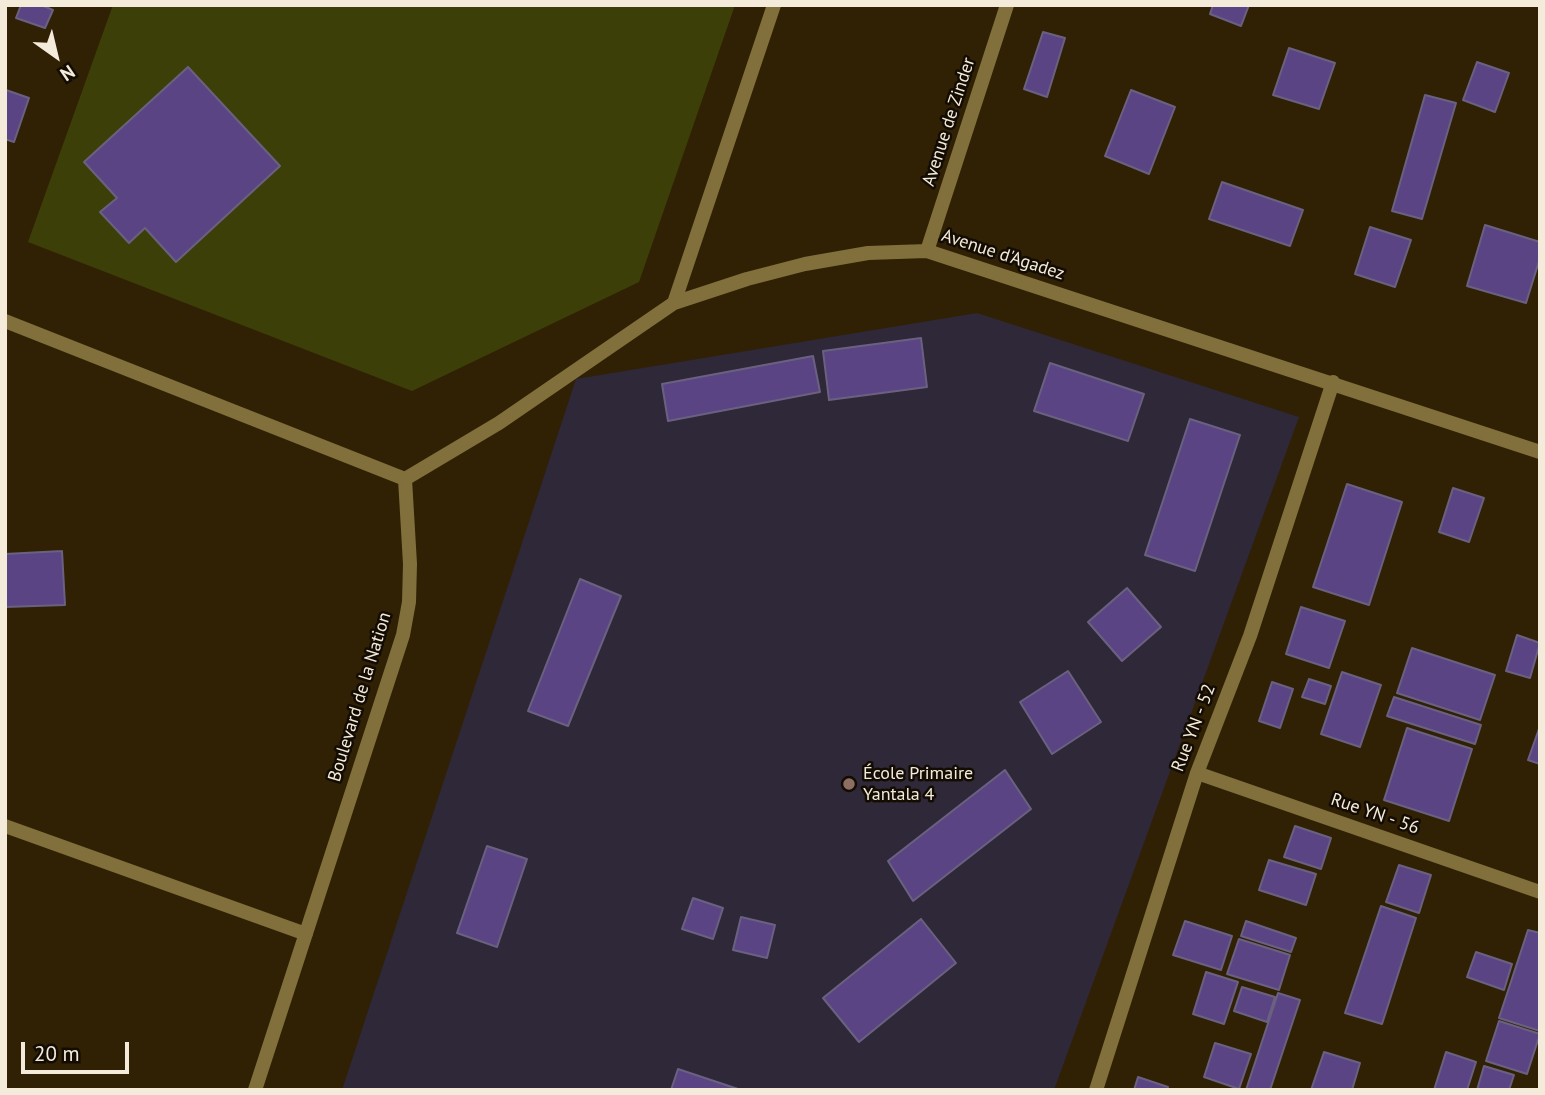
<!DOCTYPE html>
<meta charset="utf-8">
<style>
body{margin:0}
#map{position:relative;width:1545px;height:1095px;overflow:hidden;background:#302104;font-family:"PT Sans",sans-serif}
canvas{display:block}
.frame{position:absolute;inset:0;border:7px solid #f5ebdb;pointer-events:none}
.north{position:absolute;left:21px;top:21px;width:70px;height:70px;-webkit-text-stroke:5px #130c03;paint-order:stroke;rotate:146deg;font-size:19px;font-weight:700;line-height:28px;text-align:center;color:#f5ebdb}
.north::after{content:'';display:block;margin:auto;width:24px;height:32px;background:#f5ebdb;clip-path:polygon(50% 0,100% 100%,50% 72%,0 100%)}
.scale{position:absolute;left:21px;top:1042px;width:108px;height:32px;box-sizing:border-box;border:4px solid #f5ebdb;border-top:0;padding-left:9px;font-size:21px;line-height:24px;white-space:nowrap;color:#f5ebdb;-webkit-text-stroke:5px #130c03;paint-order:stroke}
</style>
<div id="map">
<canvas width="1545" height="1095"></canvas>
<div class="frame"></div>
<div class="north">N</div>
<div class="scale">20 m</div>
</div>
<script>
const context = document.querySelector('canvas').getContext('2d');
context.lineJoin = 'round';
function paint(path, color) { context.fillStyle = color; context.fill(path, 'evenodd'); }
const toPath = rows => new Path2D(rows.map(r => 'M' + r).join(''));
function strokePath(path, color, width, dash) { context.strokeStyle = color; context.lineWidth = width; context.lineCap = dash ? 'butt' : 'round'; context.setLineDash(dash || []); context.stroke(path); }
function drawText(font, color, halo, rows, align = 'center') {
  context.font = font + ' "PT Sans",sans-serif'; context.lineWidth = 5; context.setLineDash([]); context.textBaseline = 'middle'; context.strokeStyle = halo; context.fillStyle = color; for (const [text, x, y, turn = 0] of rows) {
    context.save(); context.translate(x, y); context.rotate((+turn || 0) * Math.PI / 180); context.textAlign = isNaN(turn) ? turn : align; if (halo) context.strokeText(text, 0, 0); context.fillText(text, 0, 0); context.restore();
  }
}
paint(toPath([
 [977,313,1299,417,1054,1090,342,1090,576,379]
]), '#2f2838');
paint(toPath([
 [113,5,735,5,639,282,412,391,28,242]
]), '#3d3f08');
const building = toPath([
 [21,5,41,5,53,10,45,28,16,18,21,5],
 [1213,5,1249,5,1241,26,1210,14,1213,5],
 [1043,32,1065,38,1047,97,1024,89,1043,32],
 [1289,48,1335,63,1319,109,1273,95,1289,48],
 [1477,62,1509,73,1495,112,1463,100,1477,62],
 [188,67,280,166,176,262,145,228,129,243,100,212,117,198,84,162,188,67],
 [6,90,29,98,14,142,5,139,6,90],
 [1131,90,1175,107,1149,174,1105,156,1131,90],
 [1425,95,1456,103,1422,219,1392,211,1425,95],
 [1222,182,1303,210,1290,246,1209,219,1222,182],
 [1485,225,1540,242,1540,258,1526,303,1467,286,1485,225],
 [1370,227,1411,240,1395,287,1355,274,1370,227],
 [921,338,927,387,829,400,823,351,921,338],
 [813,356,820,392,668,421,662,384,813,356],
 [1050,363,1144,394,1128,441,1034,411,1050,363],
 [1190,419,1240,435,1195,571,1145,555,1190,419],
 [1347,484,1402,502,1369,605,1313,587,1347,484],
 [1453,488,1484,498,1469,542,1439,532,1453,488],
 [62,551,65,605,5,607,5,554,62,551],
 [580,579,621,596,568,726,528,711,580,579],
 [1127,588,1161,627,1122,661,1088,622,1127,588],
 [1301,607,1345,621,1329,668,1286,654,1301,607],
 [1517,635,1540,643,1530,678,1506,671,1517,635],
 [1412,648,1495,675,1480,720,1397,693,1412,648],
 [1068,671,1101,722,1052,754,1020,702,1068,671],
 [1342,672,1381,685,1360,747,1321,734,1342,672],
 [1309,679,1331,686,1325,704,1302,697,1309,679],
 [1272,682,1293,689,1280,728,1259,721,1272,682],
 [1394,697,1481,725,1475,744,1387,716,1394,697],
 [1540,726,1540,764,1528,760,1540,726],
 [1407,728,1472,749,1449,821,1384,800,1407,728],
 [1005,770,1031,809,913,901,888,861,1005,770],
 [1295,826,1331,838,1321,869,1284,857,1295,826],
 [487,846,527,859,497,947,457,933,487,846],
 [1269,860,1316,874,1306,905,1259,890,1269,860],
 [1399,865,1431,875,1419,913,1386,902,1399,865],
 [693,898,723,908,713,939,682,929,693,898],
 [1381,906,1416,918,1382,1024,1345,1013,1381,906],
 [741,917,775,925,767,958,733,950,741,917],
 [921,919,956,963,859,1042,823,998,921,919],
 [1185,921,1232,936,1221,970,1173,955,1185,921],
 [1246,921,1296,938,1291,952,1241,936,1246,921],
 [1528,930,1540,933,1540,1031,1499,1018,1528,930],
 [1239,939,1290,955,1279,990,1227,974,1239,939],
 [1476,952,1512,964,1504,990,1467,977,1476,952],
 [1206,972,1238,982,1224,1024,1193,1014,1206,972],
 [1242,987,1275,997,1267,1022,1234,1011,1242,987],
 [1278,993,1300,1000,1270,1090,1246,1090,1278,993],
 [1499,1021,1540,1034,1527,1074,1486,1061,1499,1021],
 [1215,1043,1251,1054,1239,1089,1204,1077,1215,1043],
 [1324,1052,1360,1063,1352,1090,1311,1090,1324,1052],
 [1446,1052,1476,1062,1467,1090,1434,1090,1446,1052],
 [1484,1066,1514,1075,1509,1090,1477,1090,1484,1066],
 [678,1069,741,1090,671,1090,678,1069],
 [1138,1077,1168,1087,1167,1090,1134,1090,1138,1077]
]);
paint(building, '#5a4483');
strokePath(building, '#6a6180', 2);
strokePath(toPath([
 [927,251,1007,5],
 [674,303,774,5],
 [5,321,405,479],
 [405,479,499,423,674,303,747,279,805,264,868,253,927,251,1540,452],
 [1197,773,1540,892],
 [5,826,306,934],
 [255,1090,403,635,409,602,410,564,405,479],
 [1096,1090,1197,773,1250,636,1333,382]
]), '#816f3c', 14);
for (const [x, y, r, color] of [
 [849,784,7,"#8d6e63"]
]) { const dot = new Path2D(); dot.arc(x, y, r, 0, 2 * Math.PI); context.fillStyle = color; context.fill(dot); strokePath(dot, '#130c03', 2.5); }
drawText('18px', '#f5ebdb', '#130c03', [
 ["Avenue de Zinder",949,122,-72],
 ["Avenue d'Agadez",1003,255,18],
 ["Boulevard de la Nation",360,697,-73],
 ["Rue YN - 52",1194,728,-69],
 ["Rue YN - 56",1375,814,19]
]);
drawText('18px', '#f5ebdb', '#130c03', [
 ["École Primaire",863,774],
 ["Yantala 4",863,795]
], 'left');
</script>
